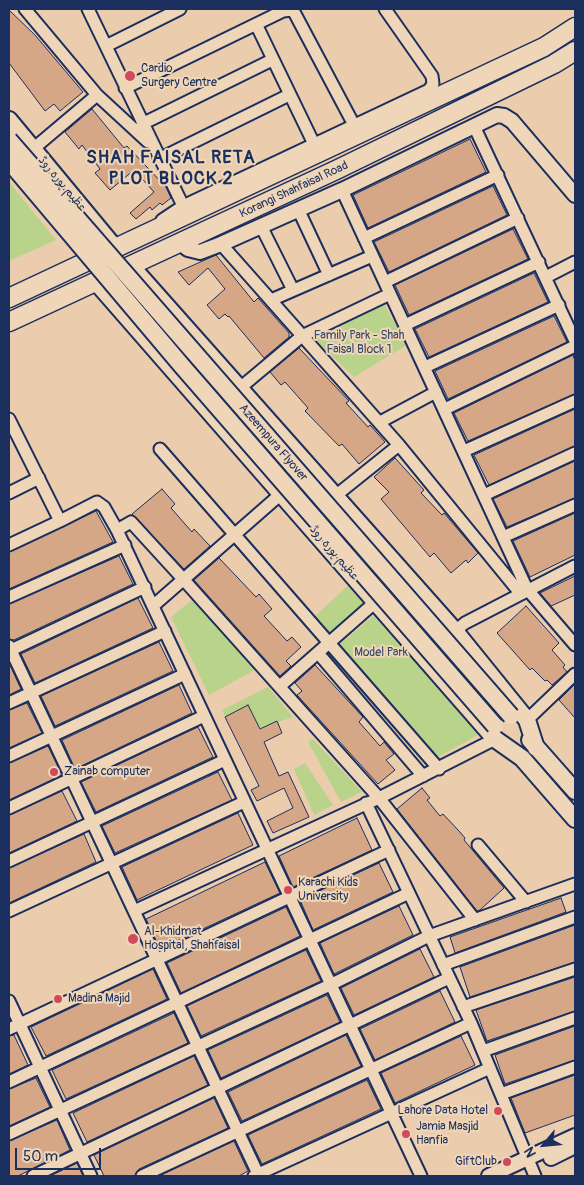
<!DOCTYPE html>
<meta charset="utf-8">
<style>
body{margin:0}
#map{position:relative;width:584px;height:1185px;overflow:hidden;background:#ebcdae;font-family:Pangolin,sans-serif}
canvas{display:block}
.frame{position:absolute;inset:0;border:10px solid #1b2f5e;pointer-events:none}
.north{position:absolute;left:519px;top:1120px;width:50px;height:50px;-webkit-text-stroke:4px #f0d6b8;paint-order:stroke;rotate:242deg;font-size:14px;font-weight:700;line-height:20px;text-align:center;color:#1b2f5e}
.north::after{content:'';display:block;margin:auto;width:18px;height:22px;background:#1b2f5e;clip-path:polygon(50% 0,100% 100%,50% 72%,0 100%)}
.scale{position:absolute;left:15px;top:1148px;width:86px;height:22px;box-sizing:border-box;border:2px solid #1b2f5e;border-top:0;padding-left:6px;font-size:15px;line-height:18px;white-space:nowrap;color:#1b2f5e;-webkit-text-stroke:4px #f0d6b8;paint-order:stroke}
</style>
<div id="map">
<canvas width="584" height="1185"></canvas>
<div class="frame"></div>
<div class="north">N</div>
<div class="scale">50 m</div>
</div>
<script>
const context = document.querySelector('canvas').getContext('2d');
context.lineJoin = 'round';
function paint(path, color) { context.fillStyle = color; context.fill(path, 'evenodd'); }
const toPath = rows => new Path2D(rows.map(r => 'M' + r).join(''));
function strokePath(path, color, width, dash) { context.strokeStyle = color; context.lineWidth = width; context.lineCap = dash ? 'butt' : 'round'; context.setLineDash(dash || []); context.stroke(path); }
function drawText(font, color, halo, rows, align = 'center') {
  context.font = font + ' Pangolin,"Playpen Sans Arabic",sans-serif'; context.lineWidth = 4; context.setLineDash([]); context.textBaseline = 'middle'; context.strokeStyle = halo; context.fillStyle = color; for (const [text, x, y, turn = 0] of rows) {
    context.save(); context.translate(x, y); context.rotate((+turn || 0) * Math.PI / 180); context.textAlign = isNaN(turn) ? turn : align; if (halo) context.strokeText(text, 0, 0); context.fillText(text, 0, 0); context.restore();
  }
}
paint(toPath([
 [9,182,56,240,9,261],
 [384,304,407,345,354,377,309,334],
 [353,581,369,599,331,634,315,616],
 [193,599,255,670,209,695,171,617],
 [380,610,485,731,438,757,338,646],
 [268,687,293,717,254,731,248,705,225,717,222,710],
 [313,739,362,792,341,802,308,742],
 [305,763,333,805,314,815,294,769]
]), '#bad38a');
const building = toPath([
 [9,10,35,35,83,92,60,111,54,104,45,111,9,63,9,10],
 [92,109,124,148,127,146,166,187,171,198,162,205,160,203,152,210,150,207,136,219,130,213,154,192,134,170,110,190,95,173,100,169,82,145,79,149,65,132,92,109],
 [470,139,486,172,368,228,353,195,470,139],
 [493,186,507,215,389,272,374,242,493,186],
 [513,229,528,259,409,315,395,285,513,229],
 [216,255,254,302,258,298,289,333,289,337,264,358,229,316,228,317,225,314,219,319,207,305,225,289,208,268,189,285,178,272,216,255],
 [534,273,548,302,429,357,415,329,534,273],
 [554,316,567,342,448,399,435,371,554,316],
 [299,348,349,401,346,403,368,427,370,425,385,442,359,464,342,444,339,446,305,411,308,408,285,382,281,385,270,372,299,348],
 [573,355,575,361,575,394,468,441,454,413,573,355],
 [575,409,575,446,489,485,474,455,575,409],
 [395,458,424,490,421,493,442,515,444,513,478,553,468,563,466,560,451,573,434,553,430,557,381,499,389,492,374,477,395,458],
 [575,461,575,498,507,527,493,499,575,461],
 [162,489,175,504,171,508,192,532,194,529,210,546,184,569,132,514,162,489],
 [96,511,113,542,9,589,9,552,96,511],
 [575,513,575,555,530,577,513,541,575,513],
 [119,556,133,584,14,640,9,639,9,604,119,556],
 [219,558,256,597,259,594,272,609,264,616,287,641,292,637,301,647,286,661,291,666,280,676,194,580,219,558],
 [575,576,575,595,562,601,551,606,540,593,575,576],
 [138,598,153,628,35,683,21,654,138,598],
 [526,606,559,643,552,650,565,665,563,667,567,672,552,685,547,680,545,681,532,668,530,670,497,633,526,606],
 [159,642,173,671,55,726,41,696,159,642],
 [9,663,21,689,9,695,9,663],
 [315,665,363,717,359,722,380,746,384,742,394,754,386,760,395,770,378,784,297,695,302,691,295,683,315,665],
 [575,684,575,718,559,700,575,684],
 [179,685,192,713,75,769,62,740,179,685],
 [27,703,42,733,9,748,9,710,27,703],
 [248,705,260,729,277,721,282,733,264,742,279,776,288,772,309,817,273,833,267,821,293,808,284,788,257,801,251,790,259,786,225,717,248,705],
 [198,727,213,757,96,812,81,782,198,727],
 [48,746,62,775,9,800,9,763,48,746],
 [218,772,232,800,115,853,102,826,218,772],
 [422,788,430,798,427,800,440,816,443,814,459,831,465,838,464,840,504,888,480,910,477,911,397,809,422,788],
 [62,791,77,821,9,853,9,815,62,791],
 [238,813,253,845,137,900,122,867,238,813],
 [357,818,372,850,293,887,279,856,357,818],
 [84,834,96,862,9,903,9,868,84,834],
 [265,862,280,893,160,949,146,919,265,862],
 [379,863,393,892,313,930,300,900,379,863],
 [561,898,566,912,455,953,450,937,561,898],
 [399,906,413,935,334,974,320,943,399,906],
 [286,907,300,936,181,993,167,963,286,907],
 [575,925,575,962,470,997,460,967,575,925],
 [420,949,434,977,354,1015,341,988,420,949],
 [306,950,321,981,201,1036,187,1006,306,950],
 [153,969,167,999,46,1056,31,1027,153,969],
 [575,977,575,1011,487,1041,476,1010,575,977],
 [440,991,455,1022,375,1060,360,1029,440,991],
 [327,995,340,1022,221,1078,208,1050,327,995],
 [174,1013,188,1043,66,1099,52,1070,174,1013],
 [575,1026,575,1060,505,1084,495,1055,575,1026],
 [14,1035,28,1065,9,1074,9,1036,14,1035],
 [346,1035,361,1066,242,1121,228,1092,346,1035],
 [461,1036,475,1065,395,1103,381,1073,461,1036],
 [194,1056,208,1085,87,1142,73,1113,194,1056],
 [575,1075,575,1115,525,1133,511,1098,575,1075],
 [36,1078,50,1107,9,1126,9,1089,36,1078],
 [367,1080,381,1109,262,1164,248,1135,367,1080],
 [214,1098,228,1128,139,1169,135,1176,104,1176,94,1155,214,1098],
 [57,1120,70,1150,18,1176,9,1176,9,1141,57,1120],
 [234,1141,248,1171,239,1176,159,1176,234,1141],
 [77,1163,83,1176,50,1176,77,1163]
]);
paint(building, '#d5a787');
strokePath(building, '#1b2f5e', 1);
const minor = toPath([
 [25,9,97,95,148,142],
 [88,9,186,212],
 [256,24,314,144],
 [106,46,180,9],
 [125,88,283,11,293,10,354,125],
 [142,124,272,60],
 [474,126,575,341],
 [33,149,97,95],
 [159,159,289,95],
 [342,190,527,589,575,645],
 [298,209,329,275],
 [162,220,183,206,429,90,433,84,432,76,385,9],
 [261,226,293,290],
 [364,238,498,175],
 [221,244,399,445,520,593],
 [546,277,575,262],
 [385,282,518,218],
 [271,300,372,256],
 [405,325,539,262],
 [425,367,559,305],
 [240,388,302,336,390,294],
 [445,409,575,346],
 [9,419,60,521,97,502,104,507,117,530,421,1176],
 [380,422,436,392],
 [160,449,439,769],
 [464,451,575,401],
 [9,493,39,478],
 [484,495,575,453],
 [334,497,399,445],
 [117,530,131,522,184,580,379,798,475,920],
 [503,537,575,505],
 [9,545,60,521],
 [9,597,125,545],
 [153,606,282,493],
 [455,631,465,623,575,566],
 [9,646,259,1176],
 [9,651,145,587],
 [318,653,423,776],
 [280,686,372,605],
 [9,703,165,631],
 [527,720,575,674],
 [9,756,185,674],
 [366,803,471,1023,535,1176],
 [9,808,204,716],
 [478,845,526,902],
 [9,861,225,760],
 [9,911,244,802],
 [134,911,379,798,495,739],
 [443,965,575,917],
 [9,1001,91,1176],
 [463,1007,575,969],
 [9,1029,389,850],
 [483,1051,575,1018],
 [9,1082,409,893],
 [501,1094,575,1067],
 [9,1134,330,985,429,936,575,884],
 [33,1176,449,978],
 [142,1176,471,1023],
 [254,1176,490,1068]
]);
const tertiary = toPath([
 [180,243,188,249,200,252,221,244,342,190,497,115,504,116,512,121,575,195],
 [551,1158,575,1146],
 [489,1176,575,1136]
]);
const secondary = toPath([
 [9,120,115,248],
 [131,266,455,631,527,720,536,748],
 [97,283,495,739,522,758,575,819],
 [530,740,575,791]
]);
const primary = toPath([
 [9,298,544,47,575,27],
 [9,322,336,170,554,64,575,51]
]);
strokePath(minor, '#1b2f5e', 15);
strokePath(tertiary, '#1b2f5e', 18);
strokePath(secondary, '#1b2f5e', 20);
strokePath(primary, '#1b2f5e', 21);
strokePath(minor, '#f0d6b8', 11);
strokePath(tertiary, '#f0d6b8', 14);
strokePath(secondary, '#f0d6b8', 16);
strokePath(primary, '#f0d6b8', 18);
const secondaryBridge = toPath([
 [9,140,511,716],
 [9,161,182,366,495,726]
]);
strokePath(secondaryBridge, '#1b2f5e', 20, []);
strokePath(secondaryBridge, '#f0d6b8', 16);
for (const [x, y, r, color] of [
 [130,76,6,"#d1495b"],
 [54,772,5,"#d1495b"],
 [288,890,5,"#d1495b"],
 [133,939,6,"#d1495b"],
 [58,999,5,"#d1495b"],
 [498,1111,5,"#d1495b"],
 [406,1134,5,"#d1495b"],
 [507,1162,5,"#d1495b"]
]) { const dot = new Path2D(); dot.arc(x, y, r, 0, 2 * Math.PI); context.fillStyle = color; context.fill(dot); strokePath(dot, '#f0d6b8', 2); }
drawText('12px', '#1b2f5e', '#f0d6b8', [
 ["Cardio",141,69],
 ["Surgery Centre",141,83],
 ["Zainab computer",64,772],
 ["Karachi Kids",298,883],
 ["University",298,897],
 ["Al-Khidmat",144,932],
 ["Hospital, Shahfaisal",144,946],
 ["Madina Majid",68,999],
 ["Lahore Data Hotel",488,1111,"right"],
 ["Jamia Masjid",416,1127],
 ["Hanfia",416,1141],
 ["GiftClub",497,1162,"right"]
], 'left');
drawText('12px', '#1b2f5e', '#f0d6b8', [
 ["عظیم پورہ روڈ",62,184,50],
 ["Korangi Shahfaisal Road",294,190,-25],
 ["Azeempura Flyover",273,443,49],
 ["عظیم پورہ روڈ",334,553,49]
]);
drawText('12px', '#334865', '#f0d6b8', [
 ["Family Park - Shah",359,336],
 ["Faisal Block 1",359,350],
 ["Model Park",381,653]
]);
context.letterSpacing = '1px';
drawText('bold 18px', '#1b2f5e', '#f0d6b8', [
 ["SHAH FAISAL RETA",171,158],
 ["PLOT BLOCK 2",171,179]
]);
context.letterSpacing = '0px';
</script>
